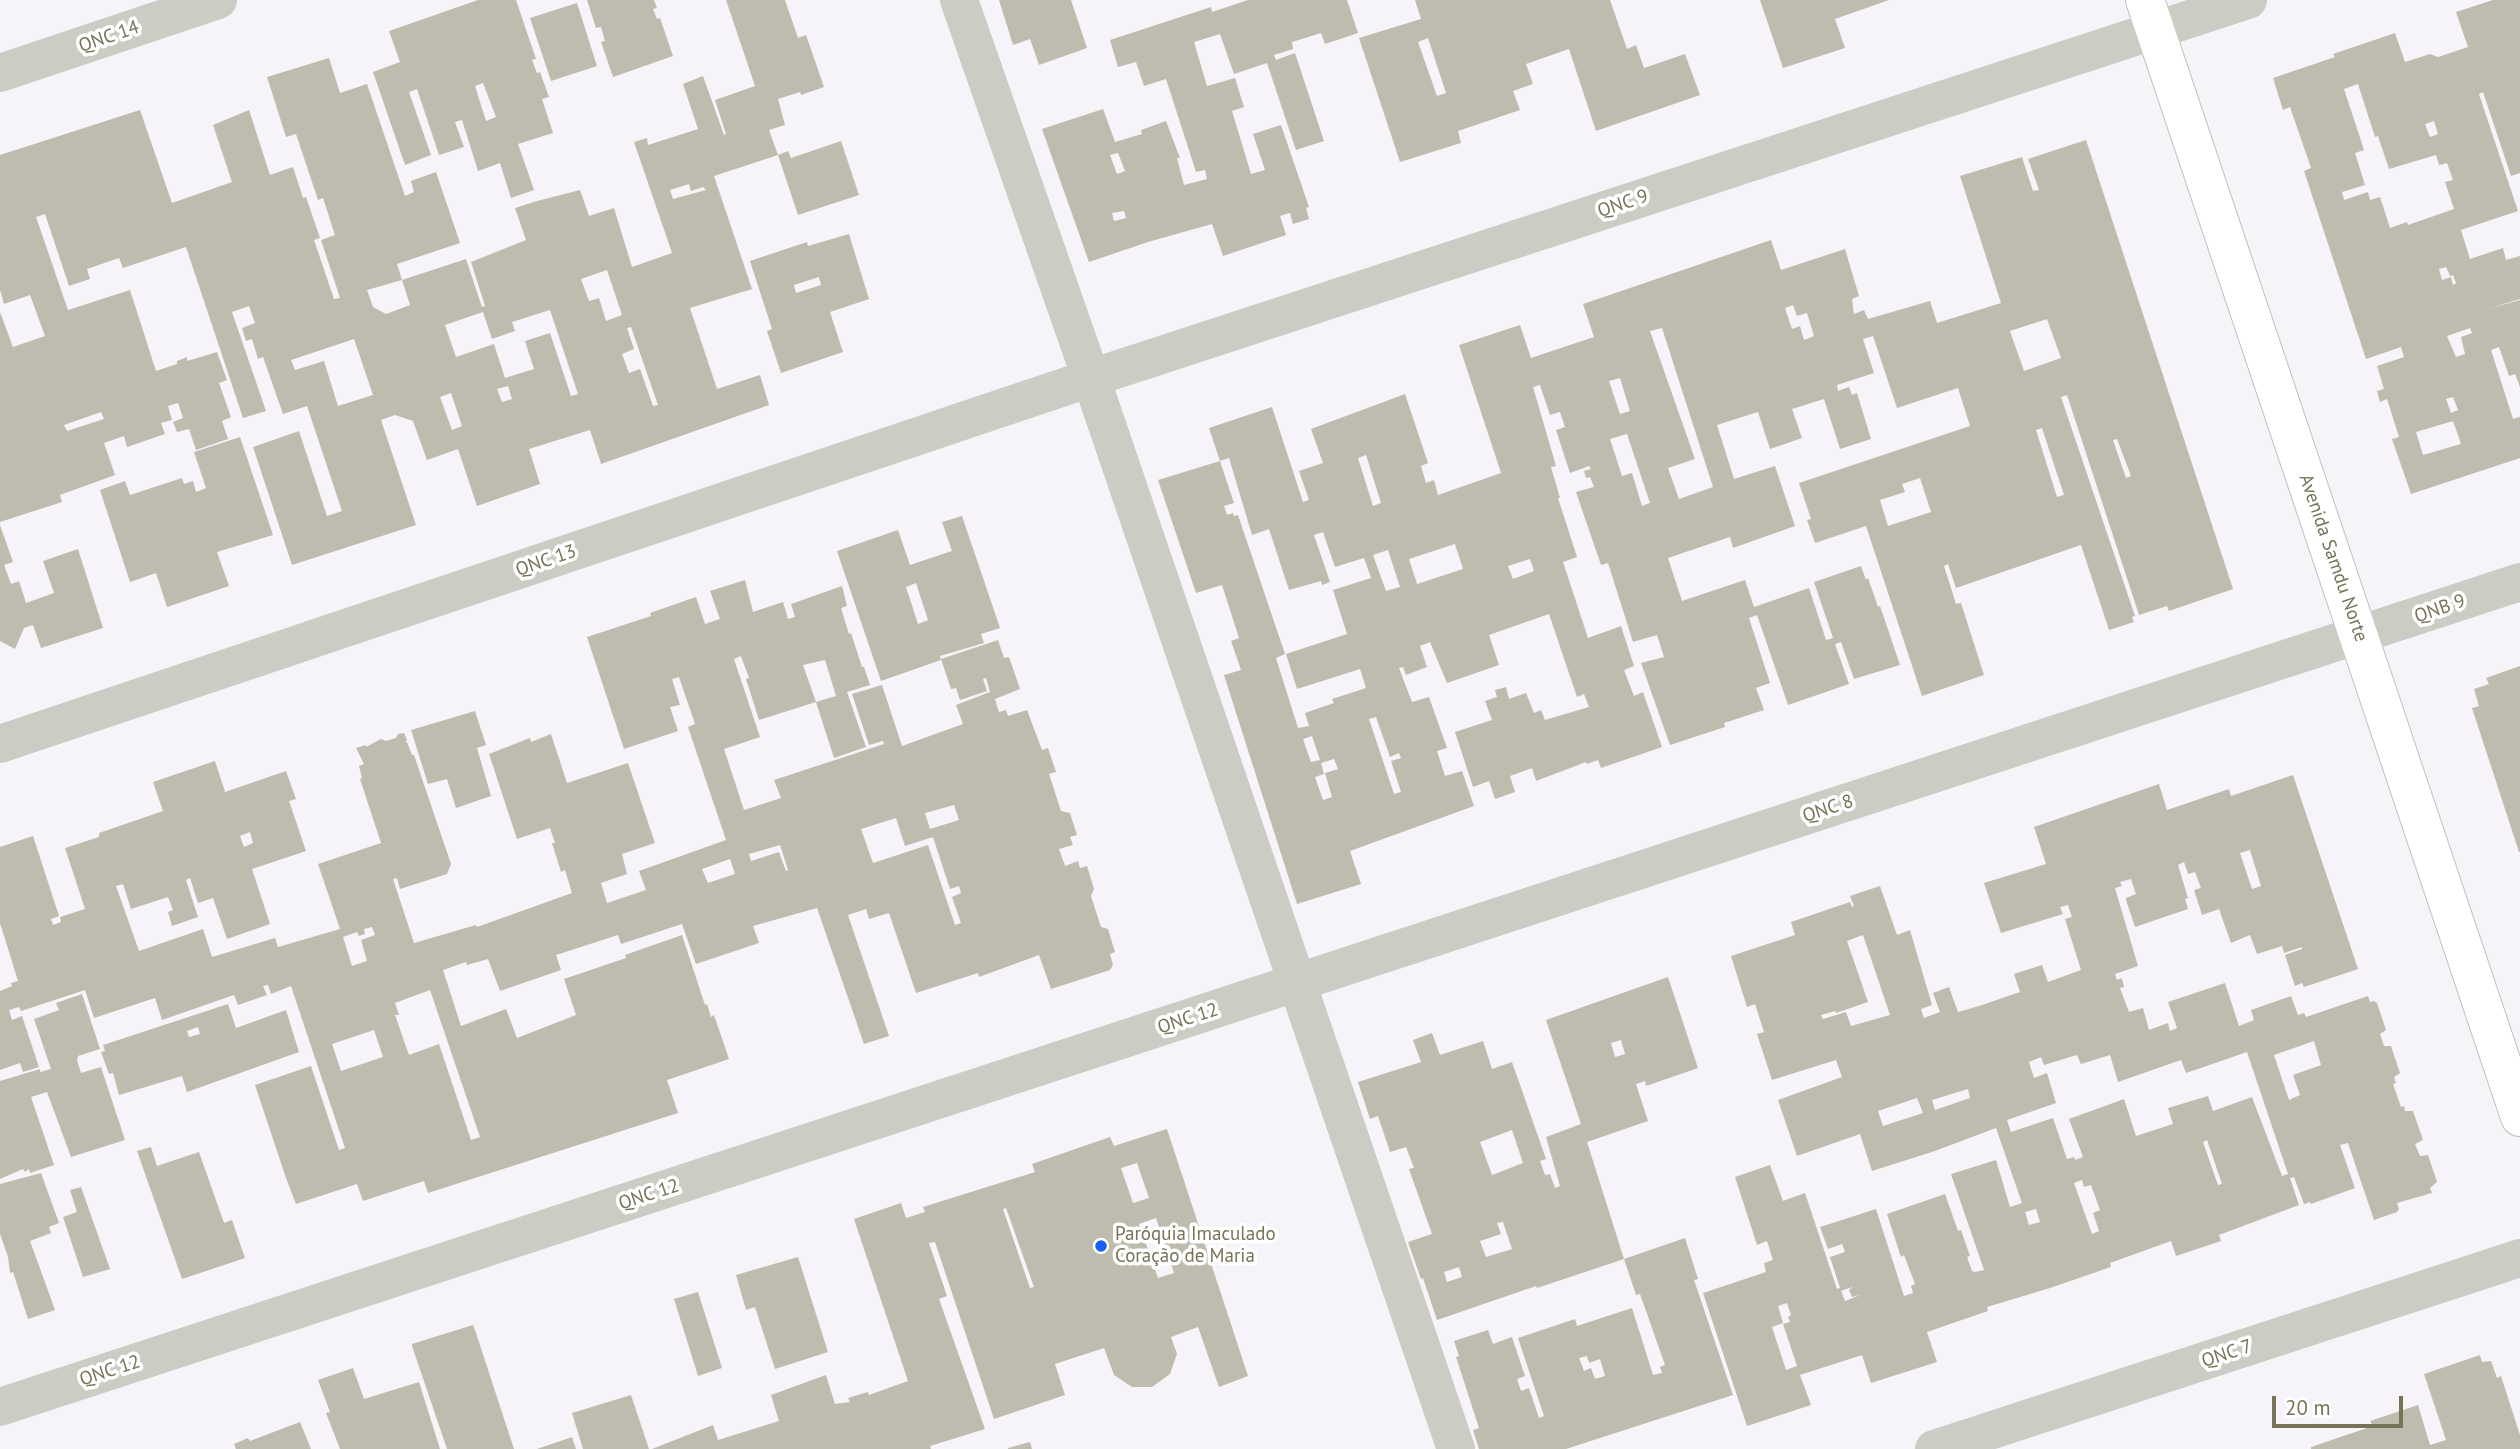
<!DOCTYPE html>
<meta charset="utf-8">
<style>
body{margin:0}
#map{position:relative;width:2520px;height:1449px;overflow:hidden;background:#f6f4f8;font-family:"PT Sans",sans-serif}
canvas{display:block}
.scale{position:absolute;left:2272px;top:1396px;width:131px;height:32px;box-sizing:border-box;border:4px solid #767357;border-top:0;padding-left:9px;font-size:21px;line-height:24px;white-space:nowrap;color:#767357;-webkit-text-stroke:5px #fff;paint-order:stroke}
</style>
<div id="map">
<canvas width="2520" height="1449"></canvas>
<div class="scale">20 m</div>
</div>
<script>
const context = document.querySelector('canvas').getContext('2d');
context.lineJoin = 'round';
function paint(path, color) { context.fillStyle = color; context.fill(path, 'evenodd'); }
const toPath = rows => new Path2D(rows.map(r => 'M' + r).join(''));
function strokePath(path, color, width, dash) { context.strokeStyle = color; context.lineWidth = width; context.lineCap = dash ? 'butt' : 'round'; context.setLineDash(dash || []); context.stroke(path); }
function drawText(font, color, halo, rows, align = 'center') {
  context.font = font + ' "PT Sans",sans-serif'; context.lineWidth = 7; context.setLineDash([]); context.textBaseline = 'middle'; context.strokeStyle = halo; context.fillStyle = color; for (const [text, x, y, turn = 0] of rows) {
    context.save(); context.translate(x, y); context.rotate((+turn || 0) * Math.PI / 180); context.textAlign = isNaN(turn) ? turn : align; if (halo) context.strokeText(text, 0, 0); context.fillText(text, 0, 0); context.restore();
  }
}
paint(toPath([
 [478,0,516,0,536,59,532,60,537,73,540,72,549,97,542,99,553,133,518,144,534,190,511,198,500,163,478,171,462,120,455,122,464,147,439,155,417,89,409,92,431,155,405,165,373,72,400,62,389,31],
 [483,83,496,117,486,121,475,86],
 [587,0,654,0,657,8,653,9,657,19,660,18,673,56,613,77,601,42,605,41,601,27,596,28],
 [726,0,785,0,798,38,806,35,824,87,801,95,800,92,778,99,785,125,769,130,778,155,714,176,752,289,690,308,717,389,760,375,769,405,601,464,590,430,529,449,540,484,477,506,458,449,427,460,413,421,395,415,381,420,416,525,292,565,253,447,299,431,327,516,342,511,307,406,283,414,263,357,258,359,252,339,246,341,242,328,255,323,249,306,232,312,266,411,243,418,186,247,123,268,119,258,87,269,90,279,69,286,45,214,36,217,68,310,130,290,156,371,177,364,177,361,187,357,187,361,217,352,227,380,219,383,231,417,222,421,228,439,196,450,189,429,177,432,173,422,183,418,178,403,168,406,172,420,161,423,165,434,127,447,124,436,104,443,115,475,60,495,62,502,0,522,0,312,13,347,45,336,30,295,4,304,0,290,0,155,140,110,172,203,232,182,213,125,249,110,270,175,293,167,303,198,306,197,320,238,314,240,334,299,340,298,321,240,335,235,332,226,323,198,318,200,296,134,286,137,267,77,329,58,340,93,367,84,405,196,414,192,411,181,436,172,460,243,397,264,402,280,367,290,373,307,386,314,410,305,402,280,466,259,482,307,485,306,471,262,526,240,515,208,537,201,580,190,589,216,614,208,632,267,672,253,634,142,647,138,648,145,698,129,683,84,703,76,724,135,726,134,715,100,755,86],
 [689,184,691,191,703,187,706,190,673,199,670,190],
 [607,270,622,315,606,321,599,298,589,301,581,279],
 [550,310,578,394,571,396,550,333,525,341,534,369,505,378,494,344,456,357,445,325,483,312,492,339,515,331,512,322],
 [631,327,658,405,653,406,640,369,629,373,622,354,634,349,627,328],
 [354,339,373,395,338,406,324,361,295,370,291,360],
 [508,386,512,399,502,402,497,389],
 [451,393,462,426,452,430,440,397],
 [101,412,104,419,67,431,64,425],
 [999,0,1071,0,1087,48,1039,65,1030,39,1013,45],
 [1248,0,1347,0,1358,33,1325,44,1321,33,1292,42,1293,49,1274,55,1276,60,1295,53,1324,141,1296,150,1267,63,1234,74,1220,34,1194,42,1207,86,1235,78,1244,107,1232,111,1251,174,1265,170,1253,134,1281,125,1309,207,1306,208,1309,219,1293,224,1290,213,1280,216,1286,235,1223,256,1212,224,1148,242,1089,262,1042,129,1103,109,1115,142,1142,134,1141,130,1166,121,1180,158,1177,158,1184,185,1207,179,1205,170,1196,172,1166,79,1144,86,1136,62,1118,67,1110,40,1211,7,1212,12],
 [1118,153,1125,171,1117,174,1110,155],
 [1124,211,1126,218,1114,221,1112,213],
 [1415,0,1610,0,1627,49,1636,45,1644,68,1685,54,1700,95,1596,131,1569,49,1526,64,1533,84,1513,91,1520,110,1458,131,1461,143,1400,162,1359,38,1421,19],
 [1428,38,1446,93,1437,96,1418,42],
 [1760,0,1889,0,1835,19,1845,48,1783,68],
 [2493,0,2520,0,2520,173,2511,176,2483,92,2479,94,2518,211,2461,230,2470,259,2503,248,2506,260,2520,256,2520,299,2487,309,2520,300,2520,387,2515,374,2509,376,2499,347,2491,350,2513,419,2520,417,2520,458,2411,494,2392,439,2399,437,2387,399,2380,402,2377,391,2384,389,2377,366,2404,357,2401,347,2366,359,2304,171,2311,168,2290,107,2283,110,2273,78,2335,57,2333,54,2395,33,2405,62,2430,54,2438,57,2468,47,2456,12],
 [2358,84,2375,137,2378,136,2389,169,2436,155,2439,165,2447,163,2453,180,2445,182,2454,209,2408,225,2407,222,2390,228,2380,197,2370,200,2368,192,2344,200,2342,192,2365,185,2355,153,2364,150,2344,89],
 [2434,121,2438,134,2430,137,2425,124],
 [2446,267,2450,276,2453,275,2456,283,2453,285,2451,277,2442,280,2439,269],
 [2470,328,2472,333,2461,337,2465,354,2456,357,2447,336],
 [2453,397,2458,410,2451,413,2446,399],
 [2453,421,2461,444,2423,455,2416,432],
 [577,3,597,66,551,81,530,18],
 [2086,140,2233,589,2169,611,2167,606,2139,615,2067,395,2061,397,2135,616,2132,617,2134,622,2109,630,2081,545,1956,588,1948,564,1944,566,1956,604,1961,603,1984,675,1922,696,1866,526,1815,543,1807,520,1811,519,1799,483,1970,426,1958,388,1897,408,1873,336,1863,339,1874,373,1837,385,1838,391,1849,387,1852,395,1857,393,1871,439,1840,449,1824,399,1792,409,1802,438,1770,449,1758,412,1717,425,1734,479,1775,466,1795,526,1733,548,1730,537,1668,558,1682,601,1745,580,1754,607,1809,588,1826,640,1833,638,1814,582,1861,566,1866,580,1868,578,1878,607,1880,606,1900,665,1854,679,1841,642,1835,644,1849,684,1788,705,1757,615,1749,618,1770,683,1756,688,1764,710,1724,723,1725,727,1670,745,1641,663,1664,657,1657,635,1633,642,1608,563,1601,565,1576,492,1594,487,1590,477,1586,478,1584,471,1591,469,1589,466,1570,473,1556,430,1565,427,1560,412,1550,415,1540,385,1533,387,1556,466,1551,467,1560,498,1558,498,1577,557,1563,562,1588,638,1621,626,1634,666,1624,670,1634,696,1643,692,1662,747,1601,768,1598,760,1587,764,1586,762,1536,781,1532,768,1510,776,1515,792,1495,799,1489,781,1473,787,1455,732,1492,720,1485,701,1497,697,1495,690,1506,687,1509,699,1526,693,1534,713,1541,710,1545,720,1589,707,1584,694,1577,697,1549,614,1489,635,1499,665,1447,683,1430,642,1420,646,1427,667,1406,675,1403,667,1399,668,1412,702,1429,697,1447,748,1437,751,1445,776,1462,771,1474,806,1350,851,1361,884,1297,904,1224,675,1241,670,1231,641,1239,638,1222,585,1196,593,1158,480,1220,461,1234,503,1224,506,1227,515,1233,513,1234,516,1238,515,1285,654,1276,658,1298,728,1309,726,1305,713,1334,703,1332,699,1366,688,1360,669,1297,689,1286,654,1347,634,1333,590,1371,578,1364,558,1335,567,1323,532,1314,535,1330,582,1322,585,1321,581,1289,590,1269,529,1252,535,1229,458,1220,461,1209,428,1272,407,1303,502,1309,500,1299,471,1323,463,1311,429,1405,394,1428,463,1421,466,1426,483,1434,480,1438,495,1501,473,1459,345,1520,325,1531,358,1594,337,1583,304,1771,240,1781,270,1845,249,1859,296,1852,299,1854,314,1864,310,1868,319,1930,301,1937,323,2001,303,1960,176,2022,157,2033,191,2039,190,2028,159],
 [1793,305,1797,316,1807,313,1814,336,1804,340,1800,326,1792,329,1785,308],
 [2047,319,2061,358,2024,371,2010,331],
 [1662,328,1713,487,1679,499,1668,468,1695,459,1650,331],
 [1620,378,1630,411,1620,414,1609,381],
 [2042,428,2064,495,2057,497,2036,430],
 [1627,434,1650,503,1642,506,1632,473,1622,476,1610,439],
 [2117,439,2131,476,2126,478,2113,440],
 [1366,455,1381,503,1373,506,1358,458],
 [1920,478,1931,512,1888,526,1880,500,1905,492,1902,484],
 [1455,544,1463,569,1417,584,1409,559],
 [1388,550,1400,587,1386,591,1373,555],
 [1530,559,1534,571,1513,579,1508,566],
 [1376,717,1390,757,1399,753,1401,758,1391,761,1401,792,1394,794,1369,719],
 [1312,736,1320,760,1311,762,1303,739],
 [1334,759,1338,769,1325,773,1332,797,1323,800,1315,777,1324,774,1321,763],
 [841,141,859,195,798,215,778,155,788,151,791,158],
 [849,234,869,299,830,312,843,352,781,373,767,331,772,329,750,261,807,242,808,246],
 [819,277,821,285,796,293,794,285],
 [240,437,273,535,217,552,229,586,167,607,156,573,130,582,100,490,125,481,130,495,182,478,184,484,193,481,196,492,206,488,194,452],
 [962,516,1000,628,981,634,984,643,940,656,941,660,881,681,837,551,898,530,910,565,952,551,942,522],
 [916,583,928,620,918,624,906,587],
 [0,525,13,562,4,565,11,584,19,581,26,603,54,593,43,561,78,549,103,628,41,648,33,625,24,628,15,649,0,641],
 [745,580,753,612,783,602,788,619,795,617,791,604,842,586,847,606,841,608,849,634,851,633,862,667,864,667,870,685,847,692,866,747,834,758,816,702,836,696,825,660,803,665,816,702,759,720,746,679,749,678,741,656,734,659,760,737,724,749,744,810,781,798,774,780,884,744,883,741,869,745,852,694,882,685,902,746,963,724,956,705,990,692,986,678,983,679,987,691,960,700,956,688,951,689,941,659,998,640,1004,658,1009,657,1020,689,995,699,999,712,1006,710,1008,716,1027,710,1042,750,1048,748,1056,772,1049,774,1061,811,1070,813,1077,835,1070,837,1073,845,1059,849,1065,866,1078,861,1080,868,1087,866,1094,889,1091,896,1101,927,1108,929,1115,952,1110,954,1113,965,1110,970,1051,989,1039,955,979,977,978,973,916,993,889,913,869,919,866,909,848,915,889,1036,864,1044,817,908,753,926,759,943,696,964,682,924,621,944,618,935,556,955,561,970,500,991,488,959,467,965,466,962,443,970,461,1026,506,1009,517,1038,576,1015,564,979,626,958,625,955,682,935,705,1005,707,1004,711,1017,714,1015,729,1059,667,1080,678,1113,428,1193,424,1181,363,1201,357,1184,296,1204,286,1178,255,1085,311,1066,339,1150,345,1148,291,986,271,994,268,985,263,986,267,995,238,1005,234,995,162,1020,155,998,94,1018,85,990,21,1011,19,1007,9,1010,12,1020,22,1016,39,1067,23,1072,20,1063,0,1070,0,991,12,986,11,983,18,981,0,923,0,847,33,836,59,916,51,919,53,925,61,922,60,917,85,909,65,848,99,837,99,833,163,811,153,782,215,761,225,792,286,771,296,799,289,801,306,851,252,869,270,924,227,939,213,898,198,903,190,878,186,880,198,917,172,926,168,912,173,910,168,897,131,909,123,884,116,886,139,951,203,929,212,957,275,938,278,947,340,929,318,864,381,843,360,779,362,778,359,766,364,764,356,748,366,745,366,747,381,739,386,741,396,738,398,734,404,733,407,740,405,742,407,742,412,755,414,755,451,864,447,874,400,889,397,878,393,879,414,943,476,925,477,927,572,893,565,870,561,872,552,843,555,843,550,828,517,839,489,754,530,738,531,742,551,734,567,783,628,763,655,843,622,854,627,874,601,883,607,903,646,890,639,871,726,840,688,727,695,724,679,677,672,679,680,705,670,707,678,731,624,749,587,637,651,616,650,613,696,597,705,624,720,619,710,591],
 [954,805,959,820,930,829,925,813],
 [896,818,905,846,933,837,950,889,959,886,961,893,952,897,961,923,955,925,928,845,873,863,861,829],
 [250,832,253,843,244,847,240,836],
 [780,845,788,870,786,871,779,852,751,861,749,854],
 [730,859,735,874,708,883,702,869],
 [372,927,375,935,361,940,367,961,352,966,343,937,357,932,359,936,365,934,364,929],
 [430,990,480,1137,471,1140,439,1044,409,1055,395,1015,399,1015,395,1003],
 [374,1030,383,1057,341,1071,332,1044],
 [2520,666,2520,852,2519,852,2472,708,2479,706,2474,689,2489,684,2486,678],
 [475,711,486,745,477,748,491,796,456,808,447,779,428,784,411,730],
 [2293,775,2358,969,2304,987,2302,983,2295,986,2285,955,2302,949,2302,947,2284,953,2282,946,2257,954,2250,935,2231,943,2219,909,2202,915,2194,890,2201,888,2195,872,2188,874,2184,862,2178,865,2188,898,2185,899,2188,909,2135,927,2126,900,2126,898,2136,894,2131,879,2120,882,2122,886,2115,888,2138,966,2115,974,2117,980,2122,978,2124,987,2120,988,2129,1012,2143,1008,2149,1030,2168,1023,2170,1031,2177,1028,2168,1002,2225,983,2239,1026,2254,1020,2251,1010,2291,996,2298,1015,2304,1013,2306,1017,2368,996,2370,1002,2374,1001,2377,1003,2386,1030,2380,1034,2384,1046,2391,1046,2400,1073,2394,1077,2396,1083,2393,1084,2401,1107,2404,1106,2405,1111,2413,1111,2423,1140,2415,1144,2420,1156,2428,1155,2437,1182,2430,1188,2432,1193,2397,1203,2399,1209,2397,1212,2374,1220,2348,1143,2340,1145,2355,1188,2311,1204,2310,1202,2304,1204,2294,1177,2290,1178,2299,1205,2219,1235,2221,1241,2176,1256,2171,1241,2110,1263,2111,1267,2050,1288,1987,1307,1988,1311,1927,1332,1937,1362,1871,1383,1862,1355,1800,1375,1811,1405,1747,1426,1703,1293,1766,1272,1764,1263,1773,1260,1767,1241,1757,1245,1735,1177,1770,1165,1783,1201,1805,1193,1837,1289,1840,1288,1845,1301,1860,1295,1852,1297,1849,1290,1852,1287,1841,1291,1830,1257,1845,1252,1842,1244,1828,1249,1820,1227,1876,1209,1904,1296,1913,1293,1911,1286,1915,1284,1904,1255,1901,1257,1887,1214,1945,1194,1958,1231,1961,1230,1970,1256,1967,1257,1972,1271,1975,1272,1984,1270,1951,1174,1996,1160,2010,1207,2022,1203,1996,1128,1935,1151,1872,1171,1860,1134,1797,1156,1778,1100,1842,1077,1836,1060,1772,1080,1757,1034,1764,1032,1755,1004,1747,1007,1731,956,1795,935,1791,922,1850,902,1852,907,1854,906,1850,896,1880,886,1897,935,1910,930,1932,1005,1921,1009,1924,1018,1940,1012,1933,993,1949,987,1958,1012,1979,1006,2020,992,2014,974,2042,965,2048,982,2081,970,2065,919,2072,917,2068,905,2060,907,2063,914,2001,933,1984,883,2046,864,2034,827,2159,784,2167,810,2229,789,2231,796],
 [2250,850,2261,886,2252,889,2240,853],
 [1863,935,1890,1015,1851,1026,1846,1012,1823,1019,1821,1015,1835,1011,1836,1013,1868,1002,1847,941],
 [2314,1041,2321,1065,2293,1075,2300,1095,2289,1100,2274,1055],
 [2247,1052,2288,1174,2282,1176,2252,1097,2213,1111,2208,1096,2168,1108,2173,1124,2136,1136,2124,1099,2069,1119,2083,1157,2075,1160,2074,1157,2067,1159,2053,1118,2011,1132,2007,1120,2056,1103,2047,1073,2034,1078,2029,1062,2041,1057,2044,1065,2077,1055,2081,1064,2110,1055,2118,1082,2181,1060,2186,1073],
 [1968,1089,1970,1098,1935,1110,1932,1100],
 [1917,1098,1923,1113,1883,1126,1878,1111],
 [2207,1140,2222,1184,2218,1185,2203,1142],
 [2082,1180,2084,1187,2091,1185,2100,1210,2093,1213,2099,1231,2092,1234,2074,1183],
 [2036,1209,2040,1222,2029,1225,2025,1212],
 [1787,1303,1791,1315,1788,1317,1790,1322,1783,1324,1797,1366,1786,1370,1772,1327,1783,1323,1778,1306],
 [1668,977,1698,1068,1646,1086,1645,1081,1636,1084,1648,1121,1587,1142,1624,1259,1685,1238,1698,1279,1694,1280,1733,1395,1566,1449,1479,1449,1473,1430,1479,1428,1456,1357,1459,1356,1454,1341,1488,1330,1493,1344,1512,1337,1525,1376,1517,1379,1521,1391,1529,1388,1539,1418,1544,1416,1518,1338,1575,1319,1577,1326,1632,1308,1653,1375,1662,1373,1660,1367,1665,1365,1640,1294,1636,1295,1624,1259,1537,1288,1536,1286,1437,1320,1423,1278,1421,1279,1408,1242,1432,1234,1410,1172,1409,1169,1414,1168,1406,1147,1390,1152,1378,1116,1370,1119,1358,1082,1421,1062,1413,1040,1432,1033,1440,1055,1483,1041,1492,1069,1512,1062,1546,1159,1540,1161,1545,1175,1550,1174,1555,1188,1560,1186,1546,1137,1581,1124,1546,1020],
 [1621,1040,1625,1054,1615,1057,1611,1043],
 [1512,1130,1523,1163,1492,1175,1480,1142],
 [1503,1222,1512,1249,1486,1257,1480,1241,1501,1234,1497,1223],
 [1459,1267,1462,1277,1447,1282,1444,1272],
 [1587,1356,1589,1363,1600,1359,1605,1376,1595,1379,1591,1368,1584,1371,1579,1358],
 [82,994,100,1049,78,1056,77,1060,81,1073,101,1067,125,1140,71,1157,47,1092,31,1097,54,1165,30,1173,29,1169,25,1172,23,1169,0,1179,0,1081,40,1069,40,1072,51,1069,34,1019,59,1010,56,1003],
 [228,1004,236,1028,286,1010,299,1052,187,1092,182,1076,119,1095,113,1073,109,1074,101,1052,105,1051,103,1045],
 [198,1027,200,1034,189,1037,187,1031],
 [1167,1129,1248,1376,1219,1387,1198,1327,1171,1337,1177,1354,1170,1374,1152,1387,1132,1387,1114,1375,1104,1348,1055,1364,1065,1395,994,1419,935,1242,929,1243,947,1296,939,1299,985,1429,930,1446,931,1449,652,1449,713,1425,718,1440,779,1421,771,1395,826,1375,835,1404,850,1402,848,1398,868,1392,869,1395,908,1381,854,1219,901,1203,906,1218,925,1212,923,1207,1035,1172,1032,1164,1110,1137,1114,1146],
 [1137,1163,1149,1198,1133,1203,1121,1168],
 [1006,1208,1034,1287,1030,1288,1003,1209],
 [1156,1218,1174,1273,1158,1278,1139,1224],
 [151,1147,157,1166,199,1152,224,1223,232,1220,245,1258,182,1279,137,1151],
 [41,1173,59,1223,49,1227,51,1233,30,1241,55,1310,28,1319,13,1272,10,1273,8,1257,0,1234,0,1184],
 [81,1187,110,1269,83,1277,63,1217,77,1212,70,1190],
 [798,1257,828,1352,775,1369,755,1307,746,1310,736,1275],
 [698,1292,722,1368,698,1376,674,1299],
 [473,1325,476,1333,514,1449,447,1449,412,1346,412,1344],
 [2480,1355,2482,1362,2491,1361,2497,1378,2501,1376,2520,1435,2520,1449,2311,1449,2311,1447,2373,1426,2370,1421,2418,1405,2430,1445,2446,1440,2424,1374],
 [353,1368,364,1399,419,1382,440,1449,340,1449,326,1413,330,1412,318,1380],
 [631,1395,649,1449,583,1449,572,1413],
 [300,1422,311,1449,236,1449,234,1444,248,1438,250,1441],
 [572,1437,576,1449,537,1449],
 [1030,1442,1032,1449,1008,1449,1008,1448]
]), '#bebcaf');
const secondary = toPath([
 [2145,0,2520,1117]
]);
strokePath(secondary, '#c1c0b6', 40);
strokePath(toPath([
 [0,73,218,0],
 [0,744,1091,378,2248,0],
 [0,1407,2520,582],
 [1934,1449,2520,1258]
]), '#cdccc4', 38);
strokePath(toPath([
 [959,0,1091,378,1456,1449]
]), '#cdccc4', 38);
strokePath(secondary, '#fff', 38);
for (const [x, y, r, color] of [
 [1101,1246,7,"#175ff5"]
]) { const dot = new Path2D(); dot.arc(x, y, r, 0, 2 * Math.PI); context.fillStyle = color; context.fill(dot); strokePath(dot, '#fff', 2.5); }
drawText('19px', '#767357', '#fff', [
 ["QNC 14",109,37,-19],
 ["QNC 9",1623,204,-18],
 ["Avenida Samdu Norte",2333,558,71],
 ["QNC 13",546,561,-19],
 ["QNB 9",2440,609,-19],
 ["QNC 8",1828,809,-18],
 ["QNC 12",1188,1019,-18],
 ["QNC 12",649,1195,-18],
 ["QNC 7",2227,1354,-18],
 ["QNC 12",110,1371,-18]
]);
drawText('19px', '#767357', '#fff', [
 ["Paróquia Imaculado",1115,1235],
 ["Coração de Maria",1115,1257]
], 'left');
</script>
